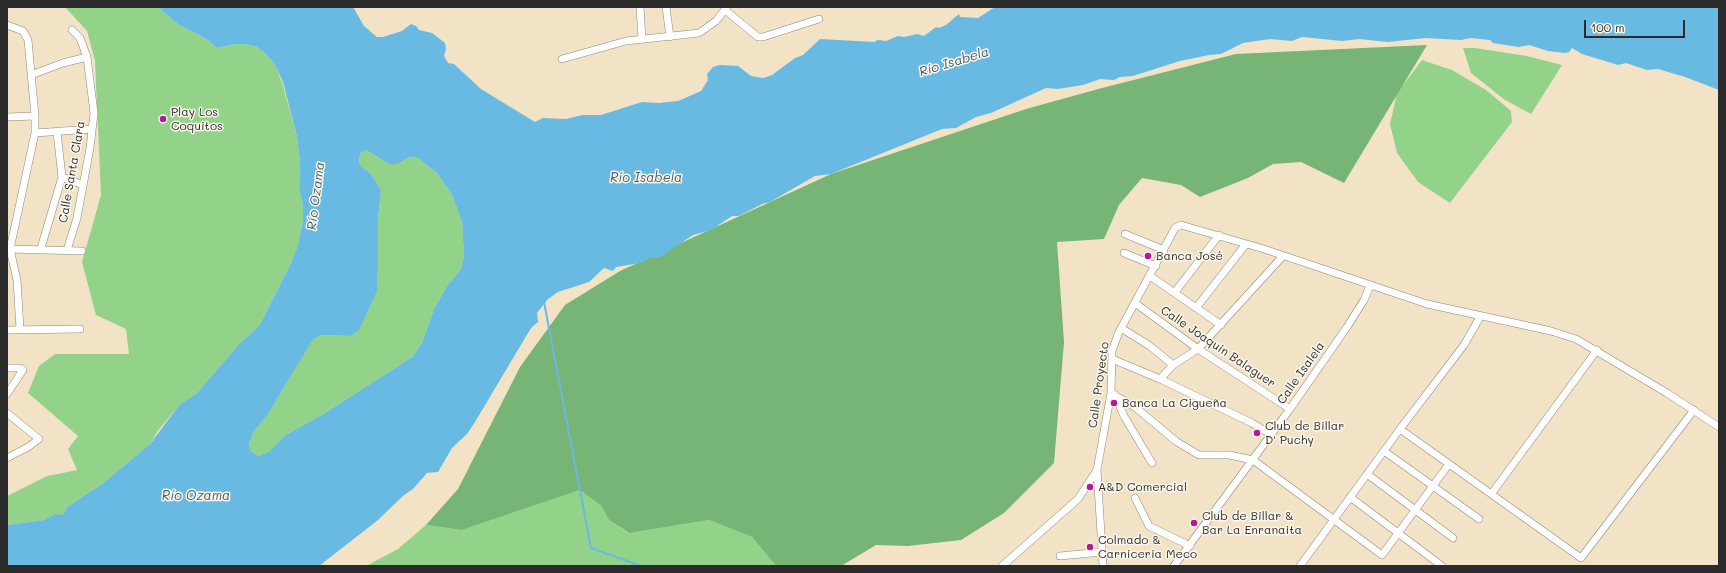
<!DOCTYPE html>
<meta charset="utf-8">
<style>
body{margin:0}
#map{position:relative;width:1726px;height:573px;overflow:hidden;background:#f2e3c7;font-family:Mali,sans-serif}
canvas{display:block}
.frame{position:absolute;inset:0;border:8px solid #2b2b2b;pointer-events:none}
.scale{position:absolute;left:1584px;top:20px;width:101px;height:18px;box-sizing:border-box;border:2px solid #2b2b2b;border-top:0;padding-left:5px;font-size:12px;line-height:14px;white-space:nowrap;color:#2b2b2b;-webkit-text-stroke:3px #fbf7ec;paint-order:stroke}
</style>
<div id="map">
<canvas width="1726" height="573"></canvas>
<div class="frame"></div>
<div class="scale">100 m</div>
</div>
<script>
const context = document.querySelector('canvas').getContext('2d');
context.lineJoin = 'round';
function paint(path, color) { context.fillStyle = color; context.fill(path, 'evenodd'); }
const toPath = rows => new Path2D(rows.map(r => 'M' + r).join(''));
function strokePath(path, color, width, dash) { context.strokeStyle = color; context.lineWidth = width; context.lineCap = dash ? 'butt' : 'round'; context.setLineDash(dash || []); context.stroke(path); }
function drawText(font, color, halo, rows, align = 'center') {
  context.font = font + ' Mali,sans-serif'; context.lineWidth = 3; context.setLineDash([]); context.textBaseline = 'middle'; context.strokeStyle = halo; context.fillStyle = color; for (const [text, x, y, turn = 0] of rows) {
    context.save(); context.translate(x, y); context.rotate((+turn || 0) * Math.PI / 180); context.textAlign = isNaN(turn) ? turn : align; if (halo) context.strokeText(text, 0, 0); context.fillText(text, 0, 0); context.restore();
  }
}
paint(toPath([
 [65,7,160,7,161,10,179,25,205,38,217,48,235,44,246,44,257,47,265,53,275,65,282,82,297,137,300,162,299,189,303,206,303,219,298,245,291,263,259,326,241,342,196,394,180,404,157,432,150,444,102,484,67,507,63,515,55,515,44,520,7,525,7,496,47,476,77,470,68,449,78,436,28,393,39,366,55,354,129,354,126,329,96,315,82,262,101,195,95,61,87,31],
 [1463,48,1475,48,1527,56,1562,65,1531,114,1505,100,1471,73],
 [1422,60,1452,70,1486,90,1511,111,1512,122,1450,203,1418,182,1397,153,1390,124,1397,93],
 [366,150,389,164,398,164,409,157,418,158,437,173,452,195,462,222,464,257,461,269,447,286,434,309,422,343,412,357,325,413,284,436,269,452,258,456,251,451,249,445,253,433,268,414,313,338,322,335,351,336,359,329,378,220,381,191,371,174,360,165,359,158,361,153],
 [580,490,601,506,609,520,628,533,709,520,752,537,776,566,366,566,398,549,426,525,462,530]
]), '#93d389');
paint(toPath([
 [1427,45,1344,183,1301,162,1273,164,1248,178,1200,197,1181,185,1142,178,1119,205,1104,239,1057,242,1064,342,1054,463,1004,513,961,540,908,546,876,545,841,566,776,566,752,537,709,520,629,533,609,520,601,506,580,490,462,530,426,525,458,489,520,367,565,305,620,271,831,174,1026,109,1102,88,1236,54]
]), '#76b575');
paint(toPath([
 [160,7,353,7,364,26,377,37,383,37,402,31,411,24,416,26,419,30,432,33,445,43,446,49,444,56,448,63,454,64,481,89,535,122,543,118,566,119,583,115,601,115,642,102,659,103,678,101,701,91,708,80,707,74,713,67,719,65,738,66,751,76,763,78,772,75,795,58,803,55,820,39,874,42,878,40,886,41,898,36,904,37,917,34,924,36,936,27,939,28,946,25,959,14,960,17,978,18,995,7,1719,7,1719,90,1685,77,1658,69,1647,70,1626,63,1618,65,1582,54,1572,48,1569,52,1565,53,1548,51,1529,45,1519,47,1493,43,1490,40,1471,38,1461,40,1426,38,1388,42,1359,39,1342,41,1302,37,1292,41,1270,39,1243,43,1221,54,1209,55,1180,61,1133,76,1120,77,1114,80,1100,79,1083,85,1058,89,1046,88,991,113,976,117,956,128,942,129,831,174,815,176,770,202,762,204,739,216,732,216,711,230,693,235,659,258,649,258,640,263,616,267,613,271,604,268,589,282,558,292,548,299,537,313,538,322,531,328,475,422,467,434,452,448,438,472,427,473,413,489,404,495,378,520,319,566,7,566,7,525,44,520,55,514,63,515,67,507,102,484,150,444,180,404,196,394,241,342,259,326,291,263,298,245,303,219,303,206,299,189,300,162,297,137,283,82,275,65,265,53,257,47,246,44,235,44,217,48,205,38,179,25,161,10],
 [366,150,389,164,398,164,409,157,418,158,437,173,452,195,462,222,464,257,461,269,447,286,434,309,422,343,412,357,325,413,284,436,269,452,258,456,251,451,249,445,253,433,268,414,313,339,322,335,351,336,359,330,377,291,378,220,381,190,371,174,360,165,359,158,361,153]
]), '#68bae3');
strokePath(toPath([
 [544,302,591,548,641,566]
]), '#68bae3', 2);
const minor = toPath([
 [640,7,642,39],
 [666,7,670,37],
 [725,10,758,37,763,37,819,19],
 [7,25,23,31,28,40,35,116,35,133,10,249,17,280,20,329],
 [562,59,626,41,699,33,716,21,727,7],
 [31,75,63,63,87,57],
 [7,117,35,116],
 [57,132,62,177,83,185],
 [35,133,91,129],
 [1125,234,1164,250],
 [41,248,62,177],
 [10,249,82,251],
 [67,250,77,218,90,148,94,113,87,57,80,38,72,30],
 [1124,253,1156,266],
 [1150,276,1221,325],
 [1175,292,1219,235],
 [1135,303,1198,349,1290,409],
 [1196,308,1246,244],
 [1121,328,1150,346,1173,365],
 [7,330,80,329],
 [1112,359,1160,379,1252,423,1272,435],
 [7,368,21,368,23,370,7,394],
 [1160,379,1173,365,1198,349,1283,256],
 [1111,393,1135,407,1177,442,1199,455,1229,455,1253,460,1382,555,1449,464],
 [1115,395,1124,416,1152,463],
 [7,413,39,439,28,447,7,458],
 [1400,429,1581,558,1694,410],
 [1384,451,1479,519],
 [1367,474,1453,538],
 [1492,493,1597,350],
 [1350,497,1442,566],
 [1135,498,1149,526,1190,546],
 [1060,556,1102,552],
 [1002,566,1078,499,1097,470],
 [1103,566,1097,470,1111,393,1112,351,1119,332,1175,228,1181,225,1264,249,1427,304,1551,331,1576,339,1667,393,1719,427],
 [1174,566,1290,409,1347,327,1364,300,1370,286],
 [1300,566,1400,429,1464,345,1480,317]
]);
strokePath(minor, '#8e8779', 8);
strokePath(minor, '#fff', 7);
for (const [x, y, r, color] of [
 [163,119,4,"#b5179e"],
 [1148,256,4,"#b5179e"],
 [1114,403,4,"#b5179e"],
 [1257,433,4,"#b5179e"],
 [1090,487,4,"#b5179e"],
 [1194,523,4,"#b5179e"],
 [1090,547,4,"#b5179e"]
]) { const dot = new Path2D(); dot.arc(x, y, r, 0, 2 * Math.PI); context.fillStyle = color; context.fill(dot); strokePath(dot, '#fbf7ec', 1.5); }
drawText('12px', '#2b2b2b', '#fbf7ec', [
 ["Play Los",171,112],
 ["Coquitos",171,126],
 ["Banca José",1156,256],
 ["Banca La Cigueña",1122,403],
 ["Club de Billar",1265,426],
 ["D' Puchy",1265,440],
 ["A&D Comercial",1098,487],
 ["Club de Billar &",1202,516],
 ["Bar La Enranaita",1202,530],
 ["Colmado &",1098,540],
 ["Carniceria Meco",1098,554]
], 'left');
drawText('12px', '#2b2b2b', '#fbf7ec', [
 ["Calle Santa Clara",72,172,-80],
 ["Calle Joaquin Balaguer",1218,347,34],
 ["Calle Isalela",1301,373,-55],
 ["Calle Proyecto",1099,385,-82]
]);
drawText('italic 13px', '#405d6b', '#fbf7ec', [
 ["Río Isabela",954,62,-17],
 ["Río Isabela",646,178],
 ["Río Ozama",316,196,-83],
 ["Río Ozama",196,496]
]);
</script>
